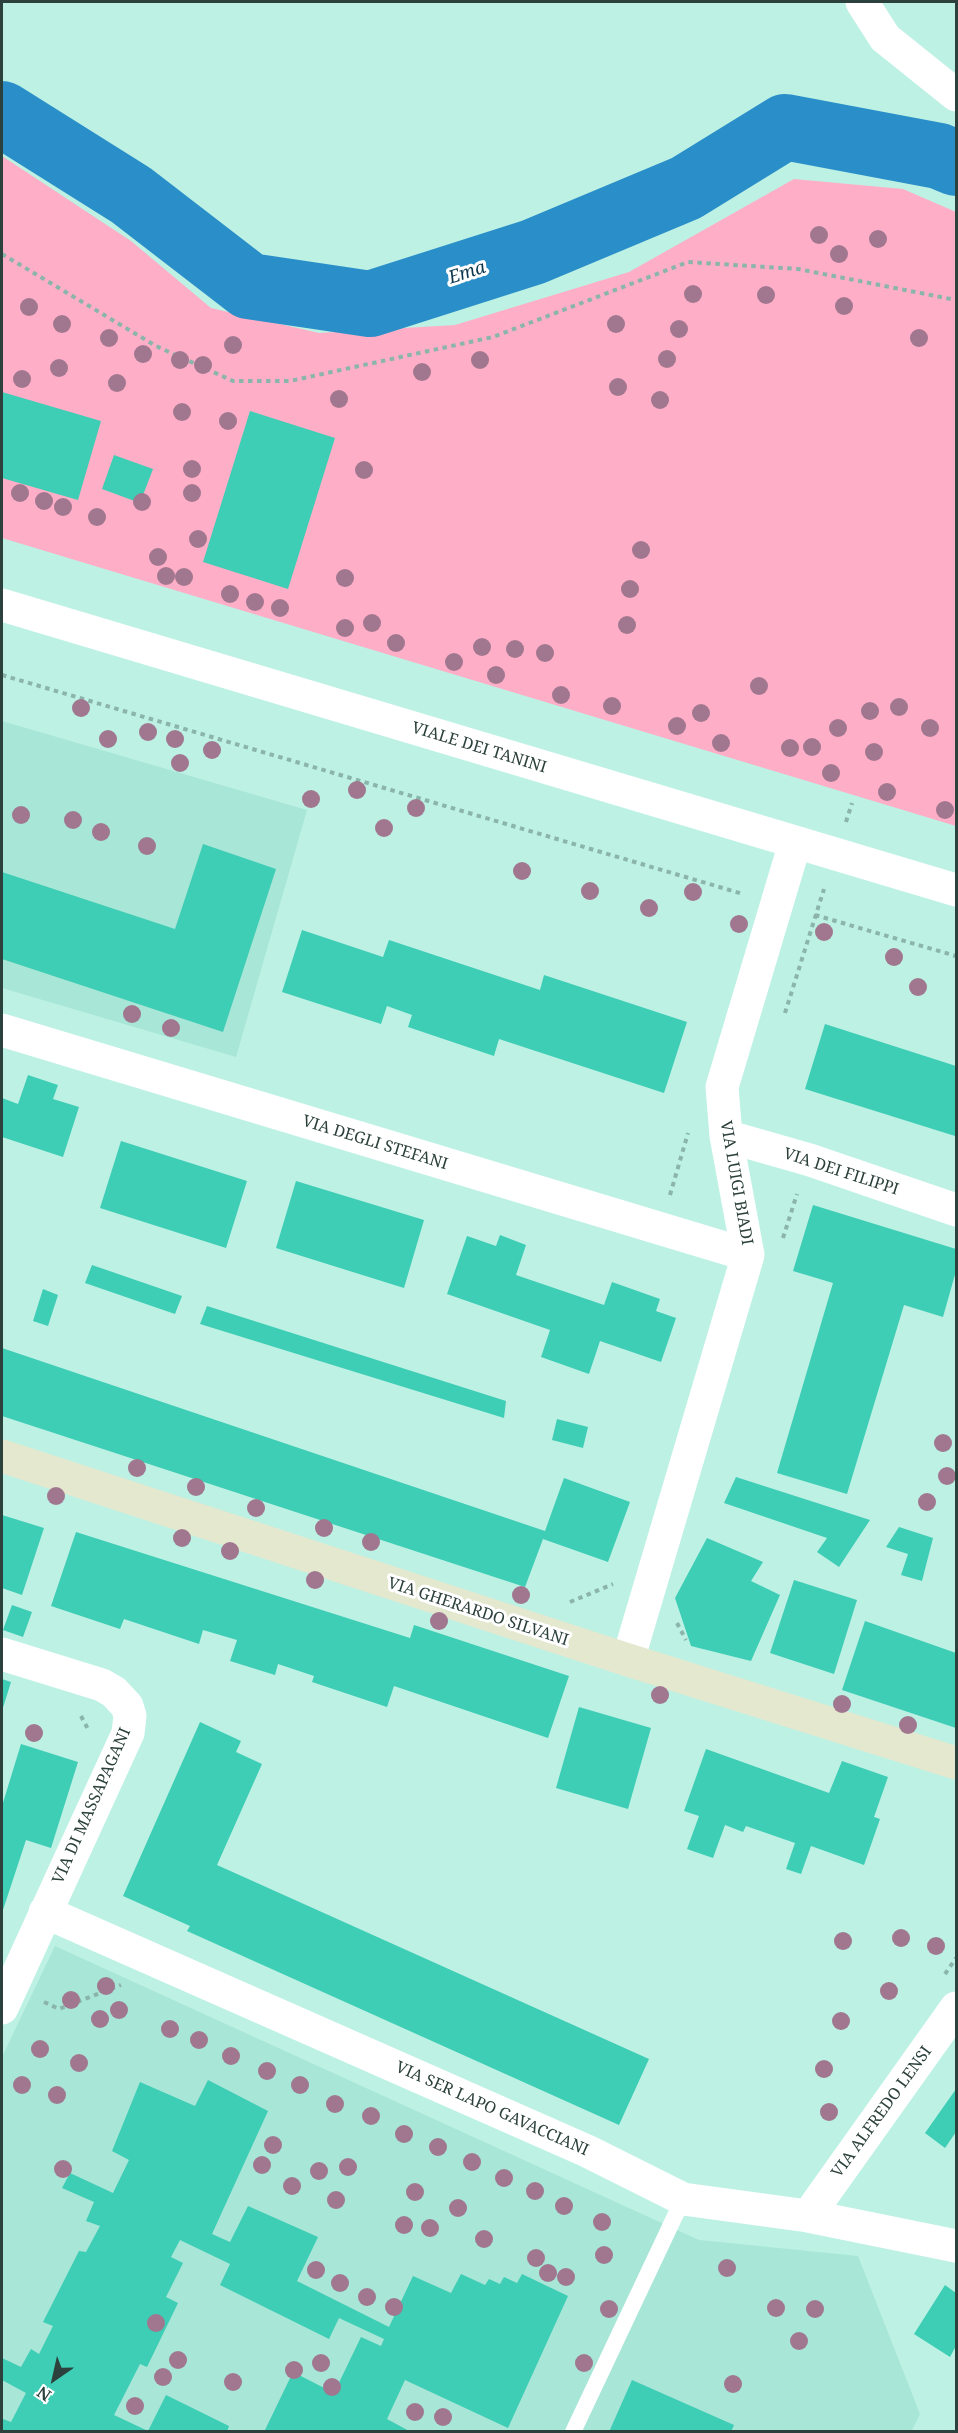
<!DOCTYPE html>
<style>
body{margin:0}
#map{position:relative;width:958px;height:2433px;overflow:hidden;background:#bdf1e4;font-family:"Noto Serif",serif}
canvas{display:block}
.frame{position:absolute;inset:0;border:3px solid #2c413c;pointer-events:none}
.north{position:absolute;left:24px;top:2349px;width:60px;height:60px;-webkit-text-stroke:4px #fff;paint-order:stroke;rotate:214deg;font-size:16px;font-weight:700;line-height:24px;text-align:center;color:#2c413c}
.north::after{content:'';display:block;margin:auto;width:21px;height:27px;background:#2c413c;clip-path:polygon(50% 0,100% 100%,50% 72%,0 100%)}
</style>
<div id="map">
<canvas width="958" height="2433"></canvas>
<div class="frame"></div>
<div class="north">N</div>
</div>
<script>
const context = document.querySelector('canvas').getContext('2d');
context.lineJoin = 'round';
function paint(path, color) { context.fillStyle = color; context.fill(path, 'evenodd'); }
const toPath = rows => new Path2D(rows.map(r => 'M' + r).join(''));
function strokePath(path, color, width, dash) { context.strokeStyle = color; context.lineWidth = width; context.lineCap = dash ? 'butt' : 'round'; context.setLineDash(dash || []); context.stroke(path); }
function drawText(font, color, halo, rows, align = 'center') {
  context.font = font + ' "Noto Serif",serif'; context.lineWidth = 6; context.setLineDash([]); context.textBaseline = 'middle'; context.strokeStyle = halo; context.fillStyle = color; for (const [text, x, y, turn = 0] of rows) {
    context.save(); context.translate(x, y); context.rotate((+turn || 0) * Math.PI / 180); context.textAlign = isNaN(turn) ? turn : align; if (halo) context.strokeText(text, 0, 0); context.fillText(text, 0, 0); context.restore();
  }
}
paint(toPath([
 [2,721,307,810,236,1057,2,988],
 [55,1946,699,2240,858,2256,920,2414,911,2432,2,2431,2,2057]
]), '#a8e6d7');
paint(toPath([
 [2,156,131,241,211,308,319,333,455,325,629,272,794,179,903,189,956,212,956,826,2,538]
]), '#feafc7');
strokePath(toPath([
 [2,114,131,195,249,286,370,304,533,252,686,188,785,127,939,156,956,163]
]), '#2a8fc9', 66);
paint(toPath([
 [2,392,101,421,78,500,2,478],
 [250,411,335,438,288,589,203,562],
 [114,455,153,469,140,503,102,489],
 [203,844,276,869,223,1032,2,959,2,872,175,929],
 [302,930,383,957,389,940,540,990,544,975,687,1022,664,1093,499,1039,494,1056,408,1027,412,1015,387,1006,381,1024,282,992],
 [825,1024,956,1066,955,1136,805,1089],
 [28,1075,58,1085,53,1099,79,1107,63,1157,2,1137,2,1098,18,1104],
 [121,1141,247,1181,226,1248,100,1208],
 [296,1181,424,1220,404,1288,276,1248],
 [813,1205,956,1249,956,1271,943,1317,904,1305,847,1494,777,1473,833,1283,793,1271],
 [500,1235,526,1245,516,1275,604,1305,612,1282,660,1299,656,1311,676,1318,661,1362,600,1341,589,1374,541,1357,550,1330,447,1294,467,1236,496,1246],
 [92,1265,182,1296,175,1314,85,1283],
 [43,1289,58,1295,48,1326,33,1321],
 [207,1306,506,1401,504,1418,200,1324],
 [2,1348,545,1531,564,1478,630,1502,608,1562,543,1539,525,1587,2,1416],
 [557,1419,588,1427,583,1448,552,1440],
 [736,1477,870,1520,839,1567,817,1552,827,1538,724,1503],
 [2,1515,44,1528,22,1595,2,1588],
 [899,1527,933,1538,922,1581,901,1575,908,1554,886,1547],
 [76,1532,410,1638,414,1625,569,1676,548,1738,394,1686,387,1707,312,1682,314,1676,278,1664,275,1675,230,1661,237,1640,203,1630,199,1644,124,1619,120,1629,51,1606],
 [707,1538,763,1562,751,1581,780,1595,751,1661,691,1646,675,1598],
 [794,1580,857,1600,834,1674,770,1653],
 [12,1605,32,1612,23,1637,3,1630],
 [865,1621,956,1653,956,1728,842,1690],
 [2,1679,11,1682,2,1711],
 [579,1707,651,1728,628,1809,556,1788],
 [200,1722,241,1741,236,1752,262,1764,217,1865,649,2059,619,2125,187,1931,190,1926,123,1896],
 [21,1744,78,1762,51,1848,26,1840,2,1913,2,1806],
 [706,1749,829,1793,842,1761,888,1777,874,1817,880,1819,864,1865,811,1846,801,1874,786,1869,795,1843,746,1826,743,1832,725,1825,713,1858,687,1849,699,1816,684,1811],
 [208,2080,268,2111,212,2234,230,2242,248,2206,318,2237,297,2281,389,2327,413,2276,451,2293,461,2274,485,2285,489,2279,500,2284,504,2277,517,2283,522,2274,568,2296,508,2428,405,2380,387,2419,411,2432,264,2432,293,2372,334,2393,361,2337,381,2346,384,2339,339,2318,329,2339,220,2285,230,2264,180,2240,171,2257,183,2263,166,2297,178,2303,147,2367,140,2364,114,2415,148,2431,166,2395,229,2426,227,2432,2,2432,3,2419,11,2422,26,2393,2,2380,2,2358,21,2367,31,2349,39,2354,53,2326,43,2322,79,2251,86,2252,100,2226,86,2221,94,2202,62,2188,70,2173,113,2193,129,2160,112,2151,140,2082,195,2106],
 [956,2089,956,2132,945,2148,925,2133],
 [945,2285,956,2293,956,2346,950,2357,914,2334],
 [632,2380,734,2425,731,2432,609,2432]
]), '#3ecdb5');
strokePath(toPath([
 [2,254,156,346,233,381,290,381,493,337,688,262,798,269,956,300],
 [2,675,743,894],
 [846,822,852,803],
 [815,915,956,956],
 [785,1013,824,889],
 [670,1195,688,1133],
 [783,1238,797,1194],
 [570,1602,613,1584],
 [677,1623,686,1640],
 [81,1716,89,1731],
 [945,1974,956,1958],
 [44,2002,59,2009,121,1985]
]), '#8bb4aa', 4, [4.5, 4.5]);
strokePath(toPath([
 [573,2432,683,2199]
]), '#fff', 16);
strokePath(toPath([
 [862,2,885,38,956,95],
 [2,605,956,890],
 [2,1030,748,1255],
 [726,1136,810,1160,956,1210],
 [2,1654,102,1685,114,1692,127,1706,130,1716,128,1733,2,2008],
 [628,1660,748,1255,726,1136,722,1087,795,843],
 [45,1912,587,2151,683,2199,808,2216,956,2246],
 [808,2216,956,2008]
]), '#fff', 33);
strokePath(toPath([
 [2,1456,628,1660,956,1763]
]), '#e3e8cf', 33);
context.fillStyle = '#a0778f';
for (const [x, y] of [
 [819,235],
 [878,239],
 [839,254],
 [693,294],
 [766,295],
 [844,306],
 [29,307],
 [62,324],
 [616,324],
 [679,329],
 [109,338],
 [919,338],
 [233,345],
 [143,354],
 [667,359],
 [180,360],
 [480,360],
 [203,365],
 [59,368],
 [422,372],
 [22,379],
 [117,383],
 [618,387],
 [339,399],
 [660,400],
 [182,412],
 [228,421],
 [192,469],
 [364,470],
 [20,493],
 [192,493],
 [44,501],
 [142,502],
 [63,507],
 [97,517],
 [198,539],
 [641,550],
 [158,557],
 [166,576],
 [184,577],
 [345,578],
 [630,589],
 [230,594],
 [255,602],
 [280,608],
 [372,623],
 [627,625],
 [345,628],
 [396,643],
 [482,647],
 [515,649],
 [545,653],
 [454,662],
 [496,675],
 [759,686],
 [561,695],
 [612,706],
 [899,707],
 [81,708],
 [870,711],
 [701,713],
 [677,726],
 [838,728],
 [930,728],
 [148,732],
 [108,739],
 [175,739],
 [721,743],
 [812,747],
 [790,748],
 [212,750],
 [874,752],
 [180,763],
 [831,773],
 [357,790],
 [887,792],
 [311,799],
 [416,808],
 [945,810],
 [21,815],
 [73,820],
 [384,828],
 [101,832],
 [147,846],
 [522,871],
 [590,891],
 [693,892],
 [649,908],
 [739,924],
 [824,932],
 [894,957],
 [918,987],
 [132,1014],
 [171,1028],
 [943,1443],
 [137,1468],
 [947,1476],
 [196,1487],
 [56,1496],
 [927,1502],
 [256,1508],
 [324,1528],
 [182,1538],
 [371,1542],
 [230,1551],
 [315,1580],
 [521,1595],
 [439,1621],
 [660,1695],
 [842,1704],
 [908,1725],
 [34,1733],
 [901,1938],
 [843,1941],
 [936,1946],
 [106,1986],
 [889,1991],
 [71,2000],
 [119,2010],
 [100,2019],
 [841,2021],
 [170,2029],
 [199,2040],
 [40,2049],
 [231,2056],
 [79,2063],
 [824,2069],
 [267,2071],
 [22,2085],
 [300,2085],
 [57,2095],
 [335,2104],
 [829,2112],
 [371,2116],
 [404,2134],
 [273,2145],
 [438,2147],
 [472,2162],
 [262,2165],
 [348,2167],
 [63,2169],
 [319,2171],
 [504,2178],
 [292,2186],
 [535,2191],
 [415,2192],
 [336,2200],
 [564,2206],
 [458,2208],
 [602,2222],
 [404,2225],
 [430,2228],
 [484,2239],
 [604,2255],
 [536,2258],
 [727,2268],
 [316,2270],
 [548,2273],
 [566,2277],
 [340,2283],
 [367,2297],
 [394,2307],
 [776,2308],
 [609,2309],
 [815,2309],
 [156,2323],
 [799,2341],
 [178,2360],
 [321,2363],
 [584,2363],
 [294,2370],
 [163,2377],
 [233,2382],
 [733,2384],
 [332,2387],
 [135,2406],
 [415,2412],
 [443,2417]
]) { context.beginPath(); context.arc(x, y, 9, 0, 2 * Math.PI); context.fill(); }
drawText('16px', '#2c413c', '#fff', [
 ["VIALE DEI TANINI",479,748,17],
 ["VIA DEGLI STEFANI",375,1143,17],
 ["VIA DEI FILIPPI",841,1172,18],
 ["VIA LUIGI BIADI",736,1183,80],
 ["VIA GHERARDO SILVANI",478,1612,18],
 ["VIA DI MASSAPAGANI",92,1806,-66],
 ["VIA SER LAPO GAVACCIANI",492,2109,24],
 ["VIA ALFREDO LENSI",882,2112,-54]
]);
drawText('italic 18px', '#0c364e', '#fff', [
 ["Ema",467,273,-18]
]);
</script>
